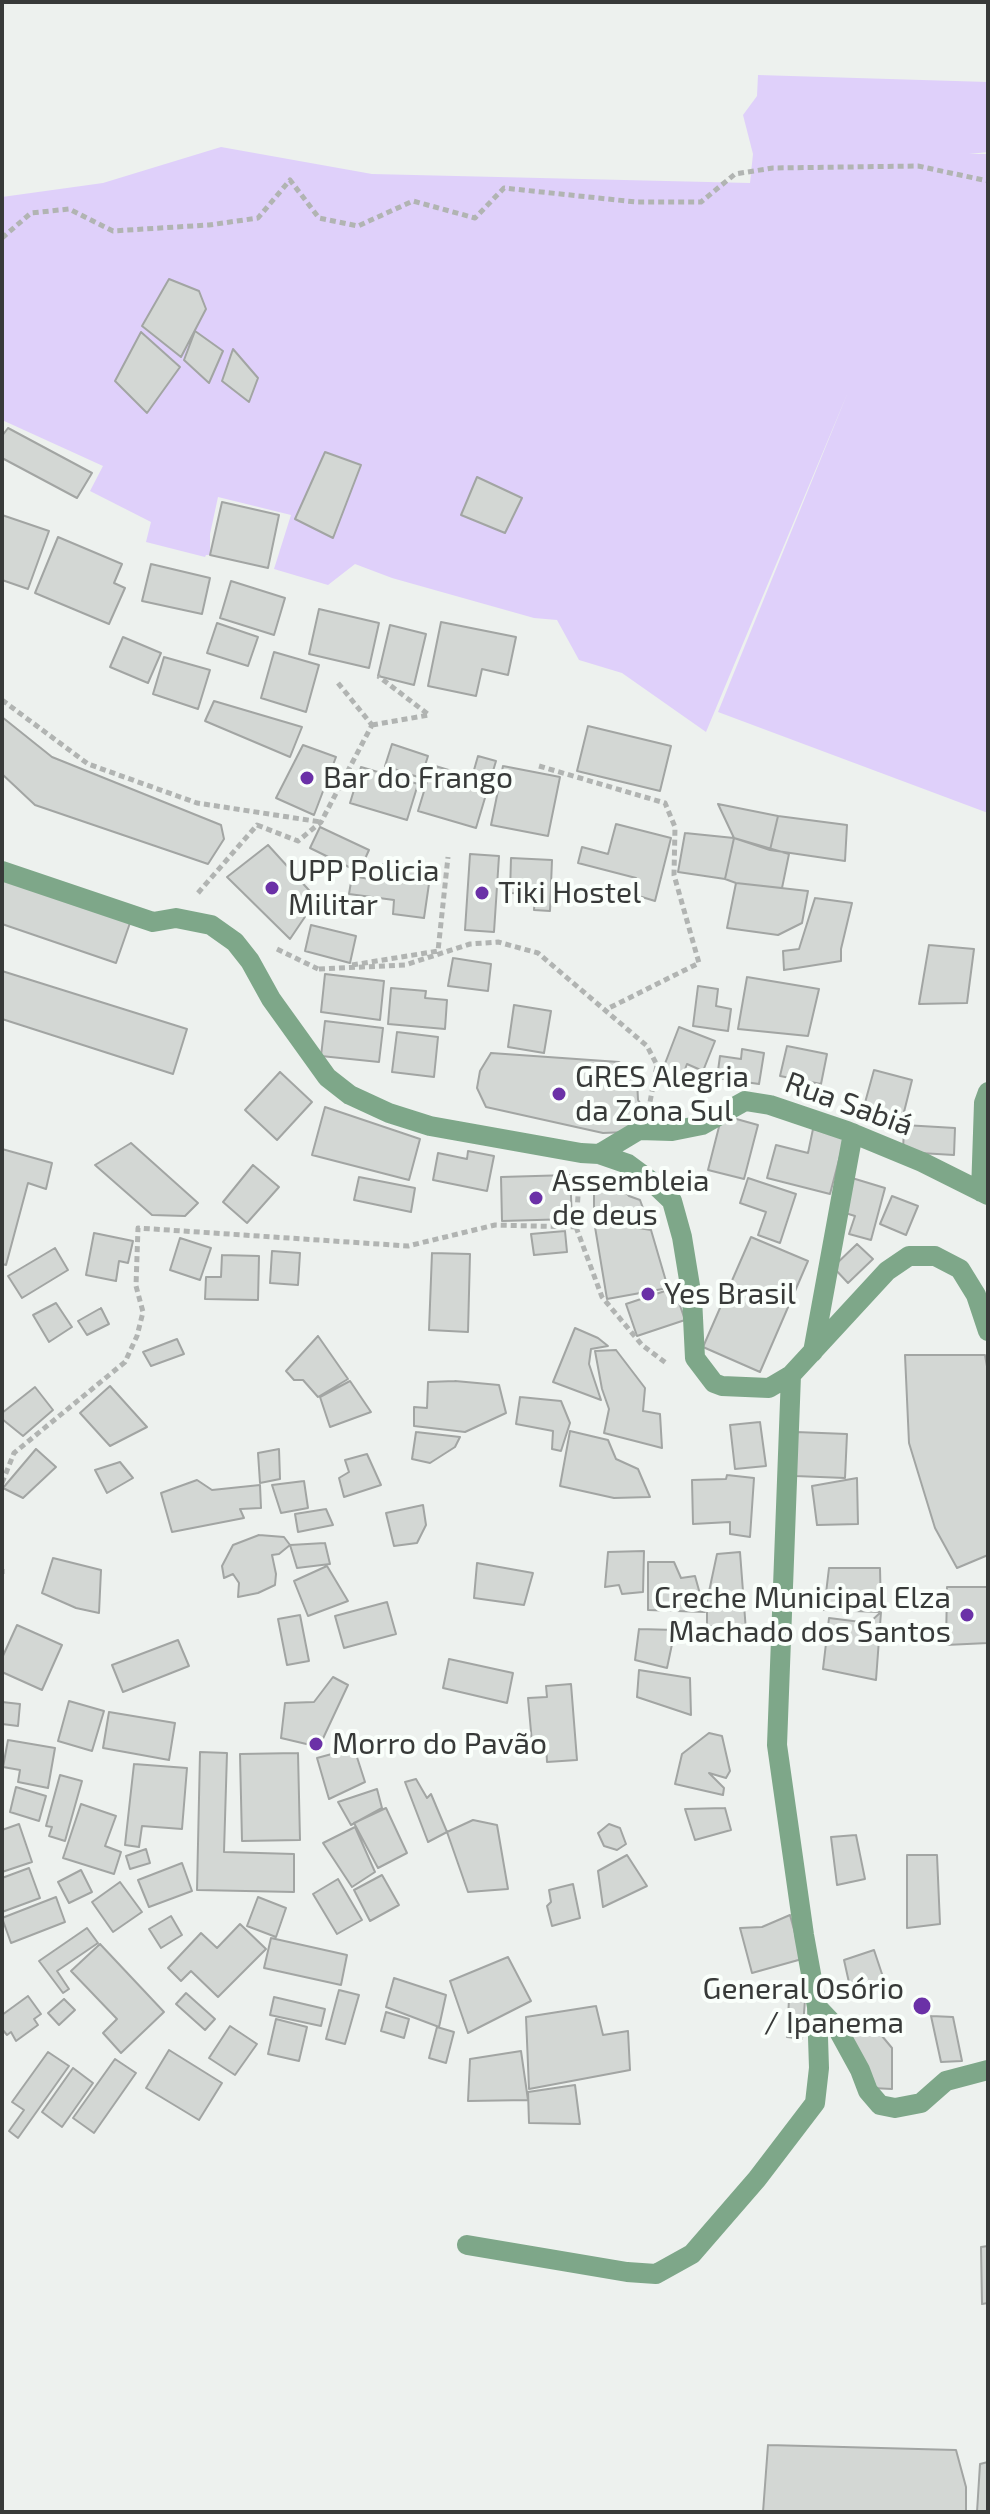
<!DOCTYPE html>
<meta charset="utf-8">
<style>
body{margin:0}
#map{position:relative;width:990px;height:2514px;overflow:hidden;background:#edf1ee;font-family:"Exo 2",sans-serif}
canvas{display:block}
.frame{position:absolute;inset:0;border:4px solid #383a39;pointer-events:none}
</style>
<div id="map">
<canvas width="990" height="2514"></canvas>
<div class="frame"></div>
</div>
<script>
const context = document.querySelector('canvas').getContext('2d');
context.lineJoin = 'round';
function paint(path, color) { context.fillStyle = color; context.fill(path, 'evenodd'); }
const toPath = rows => new Path2D(rows.map(r => 'M' + r).join(''));
function strokePath(path, color, width, dash) { context.strokeStyle = color; context.lineWidth = width; context.lineCap = dash ? 'butt' : 'round'; context.setLineDash(dash || []); context.stroke(path); }
function drawText(font, color, halo, rows, align = 'center') {
  context.font = font + ' "Exo 2",sans-serif'; context.lineWidth = 8; context.setLineDash([]); context.textBaseline = 'middle'; context.strokeStyle = halo; context.fillStyle = color; for (const [text, x, y, turn = 0] of rows) {
    context.save(); context.translate(x, y); context.rotate((+turn || 0) * Math.PI / 180); context.textAlign = isNaN(turn) ? turn : align; if (halo) context.strokeText(text, 0, 0); context.fillText(text, 0, 0); context.restore();
  }
}
paint(toPath([
 [758,75,988,82,988,152,969,154,988,154,988,813,718,712,848,392,706,732,622,673,579,660,557,620,534,618,392,578,355,564,328,585,274,569,291,515,218,497,210,534,210,555,206,555,205,557,146,542,151,522,90,491,103,466,2,420,2,197,103,183,221,147,372,174,750,183,753,154,743,115,757,96]
]), '#dfd0fa');
const building = toPath([
 [169,279,199,291,206,309,181,357,142,326,169,279],
 [195,331,223,351,209,383,184,360,195,331],
 [141,332,180,367,147,413,115,381,141,332],
 [233,349,258,378,249,402,222,381,233,349],
 [8,428,92,473,77,498,2,458,2,436,8,428],
 [325,452,361,465,333,538,295,519,325,452],
 [477,477,522,498,505,533,461,515,477,477],
 [222,502,279,515,268,568,210,555,222,502],
 [2,515,49,531,28,589,2,580,2,515],
 [58,537,122,564,114,583,125,588,109,624,35,593,58,537],
 [151,564,210,578,202,614,142,601,151,564],
 [231,581,285,598,274,635,220,618,231,581],
 [319,609,379,623,369,668,309,654,319,609],
 [441,622,516,637,508,675,482,669,476,696,428,686,441,622],
 [217,623,258,637,248,666,207,653,217,623],
 [390,625,426,634,414,685,378,676,390,625],
 [123,637,161,653,148,683,110,667,123,637],
 [274,652,319,665,306,712,261,698,274,652],
 [164,657,210,670,198,709,153,694,164,657],
 [214,701,302,727,290,757,205,721,214,701],
 [2,717,52,757,221,825,224,839,208,864,35,805,2,774,2,717],
 [588,726,671,746,660,791,577,771,588,726],
 [392,744,428,756,421,778,385,766,392,744],
 [303,745,336,757,314,815,276,798,303,745],
 [478,756,496,761,476,828,418,811,432,765,472,777,478,756],
 [503,766,560,777,548,836,491,825,503,766],
 [361,767,418,784,407,820,350,803,361,767],
 [718,804,778,816,770,850,734,838,718,804],
 [778,816,847,825,845,861,770,850,778,816],
 [616,824,671,838,655,901,632,894,636,878,578,863,582,847,608,854,616,824],
 [320,827,369,850,359,872,310,848,320,827],
 [685,833,734,838,725,879,678,872,685,833],
 [734,838,789,854,782,888,736,883,725,879,734,838],
 [268,845,317,899,290,939,227,877,268,845],
 [470,854,499,856,494,932,465,930,470,854],
 [511,858,552,860,550,911,534,910,535,894,510,893,511,858],
 [383,864,431,870,424,918,393,914,394,900,349,894,352,876,381,881,383,864],
 [2,877,131,920,116,963,2,924,2,877],
 [736,883,808,891,802,923,778,935,727,928,736,883],
 [815,898,852,903,841,949,841,961,784,970,783,951,799,949,815,898],
 [311,925,356,936,350,963,305,951,311,925],
 [929,945,974,949,967,1003,919,1004,929,945],
 [453,958,491,964,488,991,448,986,453,958],
 [2,971,187,1029,173,1074,2,1019,2,971],
 [325,974,384,981,380,1020,321,1012,325,974],
 [747,977,819,989,808,1036,738,1029,747,977],
 [698,986,718,989,716,1006,731,1009,728,1031,693,1026,698,986],
 [391,988,426,991,425,998,447,1000,445,1029,388,1024,391,988],
 [514,1005,551,1011,544,1053,508,1047,514,1005],
 [325,1021,383,1028,379,1062,321,1056,325,1021],
 [679,1027,715,1041,703,1071,687,1064,680,1082,661,1074,679,1027],
 [397,1032,438,1037,434,1077,392,1072,397,1032],
 [787,1046,827,1054,821,1084,780,1076,787,1046],
 [742,1049,764,1053,759,1084,717,1078,720,1056,741,1059,742,1049],
 [491,1053,619,1062,632,1070,637,1079,638,1100,643,1107,640,1124,627,1132,603,1133,486,1107,477,1088,480,1071,491,1053],
 [874,1070,912,1080,902,1120,863,1110,874,1070],
 [280,1072,312,1102,277,1140,245,1110,280,1072],
 [325,1107,420,1139,409,1180,312,1155,325,1107],
 [722,1115,758,1125,744,1179,708,1170,722,1115],
 [904,1125,955,1128,954,1155,903,1152,904,1125],
 [813,1129,845,1137,830,1194,767,1178,776,1145,808,1153,813,1129],
 [131,1143,198,1203,185,1216,152,1215,95,1165,131,1143],
 [2,1149,52,1163,46,1189,28,1183,6,1265,2,1264,2,1149],
 [468,1151,494,1156,487,1191,433,1180,438,1153,467,1159,468,1151],
 [253,1165,279,1187,247,1223,223,1202,253,1165],
 [570,1175,572,1219,502,1221,501,1177,570,1175],
 [359,1177,415,1188,411,1212,354,1200,359,1177],
 [748,1178,796,1194,780,1243,758,1235,766,1212,740,1203,748,1178],
 [852,1178,885,1188,871,1240,849,1234,855,1216,842,1212,852,1178],
 [594,1180,618,1183,629,1196,640,1200,651,1230,594,1221,594,1180],
 [892,1196,918,1206,906,1235,880,1224,892,1196],
 [594,1221,651,1230,668,1288,607,1299,594,1221],
 [565,1231,567,1252,534,1255,531,1234,565,1231],
 [94,1233,133,1241,128,1263,119,1261,116,1281,86,1275,94,1233],
 [751,1237,808,1261,760,1372,703,1347,751,1237],
 [180,1238,211,1248,200,1280,170,1270,180,1238],
 [857,1244,873,1259,848,1283,833,1267,857,1244],
 [55,1248,68,1270,22,1298,8,1276,55,1248],
 [272,1251,300,1253,298,1285,270,1283,272,1251],
 [432,1253,470,1254,468,1332,429,1330,432,1253],
 [222,1255,259,1256,258,1300,205,1299,206,1277,221,1277,222,1255],
 [674,1288,685,1320,637,1336,626,1304,674,1288],
 [56,1303,72,1327,49,1342,33,1315,56,1303],
 [101,1308,109,1324,87,1335,78,1321,101,1308],
 [575,1328,598,1338,608,1346,591,1349,589,1364,601,1400,553,1382,575,1328],
 [318,1336,348,1379,318,1397,303,1380,294,1380,286,1371,318,1336],
 [177,1339,184,1354,151,1366,143,1352,177,1339],
 [616,1350,645,1388,643,1411,660,1414,662,1448,604,1433,609,1409,602,1389,595,1351,616,1350],
 [905,1355,985,1355,988,1372,988,1555,957,1568,935,1528,909,1443,905,1355],
 [350,1381,371,1412,330,1427,320,1397,350,1381],
 [455,1381,499,1385,506,1413,465,1432,414,1426,414,1407,427,1408,428,1382,455,1381],
 [110,1386,147,1427,110,1446,80,1413,110,1386],
 [35,1387,53,1410,23,1436,2,1419,2,1413,35,1387],
 [520,1397,561,1401,570,1423,561,1451,552,1449,553,1431,516,1424,520,1397],
 [760,1422,766,1466,735,1469,730,1425,760,1422],
 [570,1431,608,1440,616,1459,638,1469,650,1497,614,1498,560,1486,570,1431],
 [416,1432,460,1437,455,1447,430,1463,412,1459,416,1432],
 [796,1432,847,1434,845,1478,795,1476,796,1432],
 [36,1449,56,1467,23,1498,3,1488,36,1449],
 [279,1449,280,1479,260,1483,258,1453,279,1449],
 [367,1454,381,1485,344,1497,339,1478,349,1472,345,1460,367,1454],
 [120,1462,133,1478,107,1493,95,1470,120,1462],
 [727,1475,754,1478,750,1537,730,1534,730,1522,693,1524,692,1480,726,1479,727,1475],
 [857,1478,858,1524,817,1525,812,1486,857,1478],
 [197,1480,212,1490,260,1485,261,1508,240,1509,244,1518,172,1532,161,1493,197,1480],
 [304,1481,308,1508,281,1513,272,1485,304,1481],
 [423,1505,426,1525,417,1543,394,1546,386,1513,423,1505],
 [326,1509,333,1525,298,1532,295,1514,326,1509],
 [259,1535,284,1537,290,1545,279,1554,272,1555,276,1574,275,1585,258,1593,238,1597,239,1583,233,1574,224,1578,222,1566,233,1545,259,1535],
 [325,1543,330,1564,297,1568,290,1545,325,1543],
 [644,1551,643,1592,622,1594,619,1585,605,1587,608,1552,644,1551],
 [740,1552,746,1631,733,1634,731,1626,707,1626,707,1601,717,1554,740,1552],
 [53,1558,101,1570,99,1613,76,1608,42,1593,53,1558],
 [648,1562,674,1562,681,1578,695,1576,705,1612,648,1610,648,1562],
 [477,1563,533,1573,524,1605,474,1598,477,1563],
 [327,1566,348,1601,308,1616,294,1581,327,1566],
 [829,1568,880,1568,881,1612,824,1610,829,1568],
 [947,1587,988,1587,988,1643,946,1645,947,1587],
 [387,1602,396,1634,344,1648,335,1616,387,1602],
 [881,1612,876,1680,823,1669,829,1618,869,1623,881,1612],
 [300,1615,309,1661,287,1665,278,1619,300,1615],
 [17,1625,62,1645,42,1690,2,1672,2,1658,17,1625],
 [639,1629,675,1630,667,1668,635,1660,639,1629],
 [178,1640,189,1666,123,1692,112,1665,178,1640],
 [449,1659,513,1673,507,1703,443,1688,449,1659],
 [639,1670,690,1678,691,1715,637,1697,639,1670],
 [333,1677,348,1685,319,1747,281,1738,285,1703,314,1702,333,1677],
 [571,1684,577,1760,547,1762,546,1742,532,1743,528,1698,547,1697,546,1686,571,1684],
 [69,1701,104,1711,92,1751,58,1741,69,1701],
 [2,1702,20,1704,18,1726,2,1724,2,1702],
 [109,1712,175,1723,169,1760,103,1748,109,1712],
 [709,1733,722,1736,730,1771,726,1778,709,1773,724,1788,723,1795,675,1784,682,1754,709,1733],
 [8,1740,55,1748,48,1788,18,1782,20,1770,3,1767,8,1740],
 [354,1748,365,1782,329,1799,317,1758,354,1748],
 [200,1752,227,1753,224,1852,294,1854,294,1892,197,1890,200,1752],
 [298,1753,300,1840,242,1841,240,1754,298,1753],
 [134,1764,187,1768,182,1829,142,1826,139,1847,125,1845,134,1764],
 [60,1775,82,1781,65,1841,49,1836,52,1827,46,1826,60,1775],
 [416,1779,427,1798,431,1794,447,1832,428,1842,405,1782,416,1779],
 [16,1787,46,1796,39,1821,10,1812,16,1787],
 [377,1789,382,1808,351,1825,338,1802,377,1789],
 [81,1804,116,1816,105,1846,121,1852,114,1874,63,1858,81,1804],
 [386,1808,407,1853,378,1868,354,1823,386,1808],
 [725,1808,731,1830,695,1840,685,1809,725,1808],
 [473,1820,497,1825,508,1889,468,1892,447,1832,473,1820],
 [19,1824,32,1862,2,1872,2,1830,19,1824],
 [609,1824,620,1828,626,1844,617,1850,604,1846,598,1833,609,1824],
 [355,1827,375,1872,352,1887,323,1843,355,1827],
 [856,1835,865,1879,837,1885,831,1837,856,1835],
 [146,1849,150,1863,130,1869,126,1856,146,1849],
 [627,1855,647,1886,603,1907,598,1871,627,1855],
 [907,1855,937,1855,940,1924,907,1928,907,1855],
 [182,1863,192,1891,149,1907,138,1880,182,1863],
 [29,1868,40,1898,2,1912,2,1878,29,1868],
 [81,1870,92,1892,69,1903,58,1882,81,1870],
 [382,1875,399,1905,370,1921,354,1890,382,1875],
 [338,1879,362,1920,337,1934,313,1894,338,1879],
 [120,1882,142,1912,113,1932,92,1902,120,1882],
 [573,1884,580,1918,552,1926,547,1906,551,1902,549,1890,573,1884],
 [56,1897,65,1922,11,1943,2,1918,56,1897],
 [258,1897,286,1908,276,1937,247,1926,258,1897],
 [790,1915,802,1959,752,1973,740,1928,762,1927,790,1915],
 [171,1916,182,1935,161,1948,149,1929,171,1916],
 [240,1924,266,1949,218,1997,191,1971,181,1981,168,1968,201,1933,217,1948,240,1924],
 [87,1928,98,1943,57,1971,69,1989,63,1993,39,1961,87,1928],
 [271,1938,347,1955,341,1985,264,1968,271,1938],
 [100,1944,164,2012,121,2053,103,2033,117,2019,71,1971,100,1944],
 [874,1950,884,1980,850,1987,844,1960,874,1950],
 [508,1957,531,2001,468,2033,450,1981,508,1957],
 [394,1978,446,1995,439,2027,386,2007,394,1978],
 [339,1990,359,1995,345,2044,326,2039,339,1990],
 [186,1993,215,2019,205,2030,176,2004,186,1993],
 [28,1996,41,2014,34,2019,38,2025,16,2041,11,2032,7,2035,2,2029,2,2015,28,1996],
 [274,1997,325,2009,321,2026,270,2015,274,1997],
 [64,1999,75,2010,59,2025,48,2013,64,1999],
 [789,1999,805,2000,802,2039,787,2037,789,1999],
 [596,2006,603,2035,628,2031,630,2070,529,2089,526,2017,596,2006],
 [386,2012,409,2019,404,2038,381,2031,386,2012],
 [931,2016,953,2017,962,2061,941,2062,931,2016],
 [276,2019,307,2027,299,2061,268,2054,276,2019],
 [858,2023,872,2024,892,2048,892,2089,872,2088,851,2035,858,2023],
 [230,2026,257,2044,235,2075,209,2058,230,2026],
 [437,2027,454,2032,446,2063,429,2058,437,2027],
 [169,2050,222,2083,199,2120,146,2088,169,2050],
 [521,2051,528,2100,468,2101,470,2059,521,2051],
 [48,2052,69,2066,18,2138,9,2131,24,2110,12,2102,48,2052],
 [115,2059,136,2073,94,2133,73,2118,115,2059],
 [73,2068,93,2083,62,2127,42,2112,73,2068],
 [575,2085,580,2124,529,2123,528,2092,575,2085],
 [988,2246,988,2303,982,2304,981,2247,988,2246],
 [768,2445,956,2450,966,2487,966,2512,763,2512,768,2445],
 [988,2462,988,2512,977,2512,980,2464,988,2462]
]);
paint(building, '#d3d7d4');
strokePath(building, '#a2a5a3', 2);
strokePath(toPath([
 [2,238,31,213,69,209,113,231,209,225,258,218,290,180,319,218,358,226,413,201,475,218,504,188,636,202,701,202,735,174,773,168,918,166,988,181],
 [338,683,372,725],
 [2,700,88,764,197,803,321,822],
 [372,725,429,715,378,676],
 [539,766,665,803,675,827,674,875,699,963,605,1010],
 [198,893,257,825,298,841,321,822,372,725],
 [277,949,318,969],
 [352,965,438,951,448,857],
 [319,969,405,965,470,944,498,942,538,953,647,1046,657,1065,650,1102],
 [576,1227,602,1297,642,1345,666,1363],
 [2,1483,14,1453,125,1362,137,1336,143,1312,136,1286,138,1228,408,1246,495,1225,576,1227,579,1180],
 [2,1569,2,1574]
]), '#b1b4b2', 5, [6, 4]);
strokePath(toPath([
 [2,871,153,922,176,918,211,925,235,942,250,961,271,999,327,1077,350,1095,389,1113,430,1126,581,1153,599,1154,628,1164,651,1181,672,1201,682,1237,692,1298,695,1358,714,1383,722,1386,769,1388,791,1375,887,1271,909,1256,935,1256,960,1269,976,1295,988,1331],
 [599,1154,639,1130,672,1131,702,1125,745,1101,770,1105,847,1131,922,1162,988,1195],
 [981,1192,984,1103,988,1092],
 [813,1352,853,1133],
 [791,1375,777,1745,804,1935,817,2007,837,2028,860,2070,868,2091,880,2105,895,2108,921,2103,946,2081,988,2070],
 [467,2245,627,2272,656,2274,692,2254,757,2179,815,2103,819,2068,817,2007]
]), '#7ea789', 20);
for (const [x, y, r, color] of [
 [307,778,8,"#6b31a7"],
 [272,888,8,"#6b31a7"],
 [482,893,8,"#6b31a7"],
 [559,1094,8,"#6b31a7"],
 [536,1198,8,"#6b31a7"],
 [648,1294,8,"#6b31a7"],
 [967,1615,8,"#6b31a7"],
 [316,1744,8,"#6b31a7"],
 [922,2006,10,"#6b31a7"]
]) { const dot = new Path2D(); dot.arc(x, y, r, 0, 2 * Math.PI); context.fillStyle = color; context.fill(dot); strokePath(dot, '#fafffb', 3); }
drawText('30px', '#383a39', '#fafffb', [
 ["Bar do Frango",323,778],
 ["UPP Policia",288,871],
 ["Militar",288,905],
 ["Tiki Hostel",498,893],
 ["GRES Alegria",575,1077],
 ["da Zona Sul",575,1111],
 ["Assembleia",552,1181],
 ["de deus",552,1215],
 ["Yes Brasil",664,1294],
 ["Creche Municipal Elza",951,1598,"right"],
 ["Machado dos Santos",951,1632,"right"],
 ["Morro do Pavão",332,1744],
 ["General Osório",904,1989,"right"],
 ["/ Ipanema",904,2023,"right"]
], 'left');
drawText('30px', '#383a39', '#fafffb', [
 ["Rua Sabiá",849,1104,20]
]);
</script>
